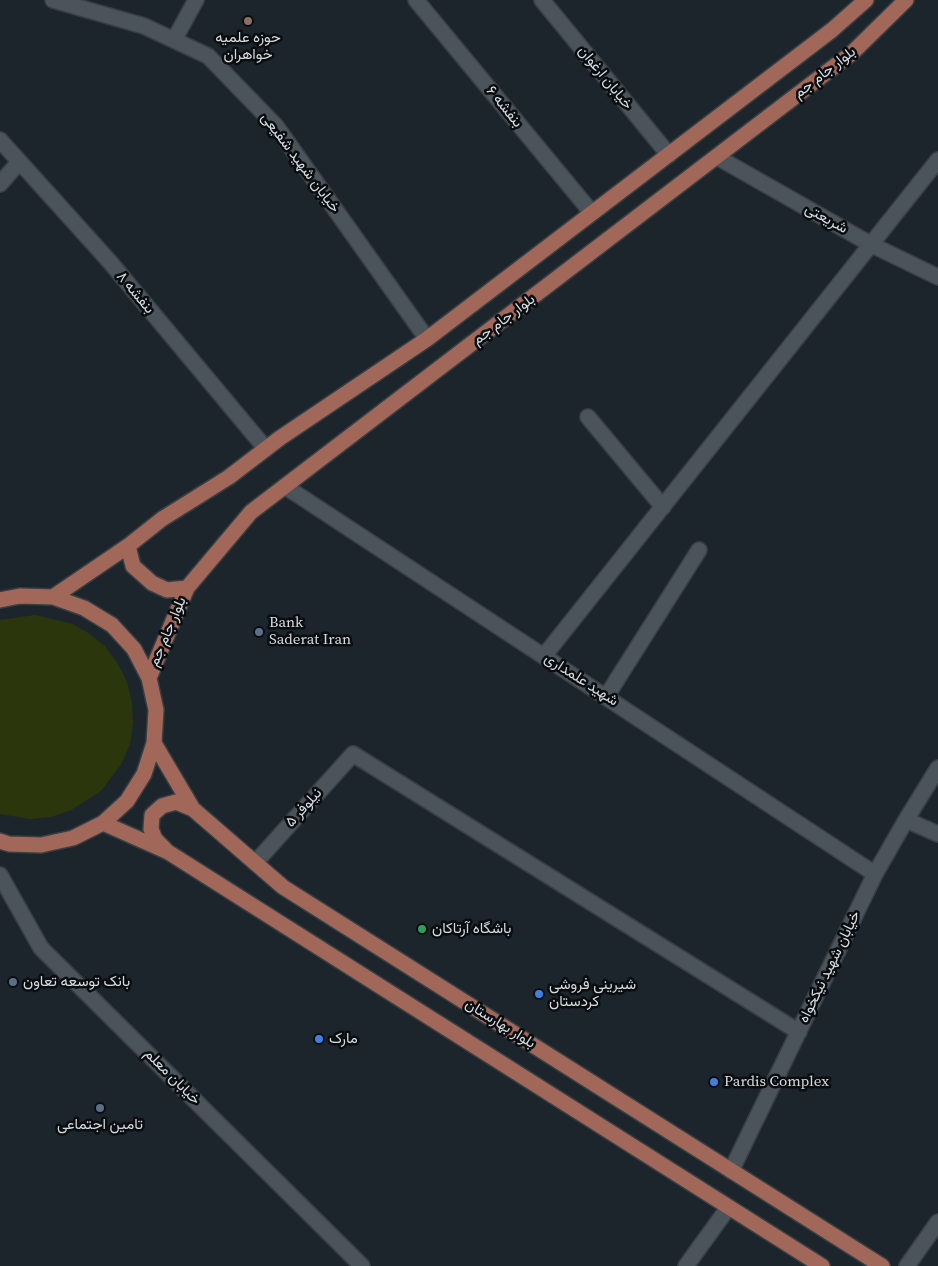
<!DOCTYPE html>
<meta charset="utf-8">
<style>
body{margin:0}
canvas{display:block;background:#1c252b}
</style>
<canvas width="938" height="1266"></canvas>
<script>
const context = document.querySelector('canvas').getContext('2d');
context.lineJoin = 'round';
function paint(path, color) { context.fillStyle = color; context.fill(path, 'evenodd'); }
const toPath = rows => new Path2D(rows.map(r => 'M' + r).join(''));
function strokePath(path, color, width, dash) { context.strokeStyle = color; context.lineWidth = width; context.lineCap = dash ? 'butt' : 'round'; context.setLineDash(dash || []); context.stroke(path); }
function drawText(font, color, halo, rows, align = 'center') {
  context.font = font + ' "Source Serif 4",Vazirmatn,serif'; context.lineWidth = 5; context.setLineDash([]); context.textBaseline = 'middle'; context.strokeStyle = halo; context.fillStyle = color; for (const [text, x, y, turn = 0] of rows) {
    context.save(); context.translate(x, y); context.rotate((+turn || 0) * Math.PI / 180); context.textAlign = isNaN(turn) ? turn : align; if (halo) context.strokeText(text, 0, 0); context.fillText(text, 0, 0); context.restore();
  }
}
paint(toPath([
 [35,615,73,624,88,633,105,646,118,664,127,682,132,702,133,723,130,744,122,763,101,791,71,810,51,817,30,819,0,814,0,620]
]), '#2b360c');
const minor = toPath([
 [53,0,144,26,208,56,276,126,427,339],
 [416,0,592,213],
 [542,0,669,155],
 [174,40,196,0],
 [0,140,110,262,266,449],
 [717,157,872,245,938,277],
 [0,184,19,162],
 [588,417,663,507],
 [286,487,875,874],
 [544,656,938,160],
 [606,697,699,550],
 [906,820,938,834],
 [255,863,353,754,799,1032],
 [0,875,41,948,362,1266],
 [731,1171,875,874,906,820,938,768],
 [686,1266,728,1208],
 [907,1266,938,1222]
]);
const major = toPath([
 [128,546,133,566,152,583,167,590,187,588],
 [53,597,128,546,162,519,229,477,280,438,427,339,832,30,866,0],
 [0,600,20,596,53,597,84,608,112,625,134,649,149,678,156,710,154,743,144,774,127,801,103,823,73,838,41,845,9,844,0,841],
 [149,678,187,588,251,512,852,53,906,0],
 [154,743,193,809,283,887,882,1266],
 [103,823,168,852,822,1266],
 [165,849,155,839,151,829,152,815,162,806,176,802,193,809]
]);
strokePath(minor, '#383f44', 18);
strokePath(major, '#383f44', 18);
strokePath(minor, '#4b545b', 15);
strokePath(major, '#a16859', 15);
for (const [x, y, r, color] of [
 [248,21,5,"#8d6e63"],
 [259,632,5,"#5c6f8a"],
 [422,929,5,"#2e9e5b"],
 [13,982,5,"#5c6f8a"],
 [539,994,5,"#3f7fe0"],
 [319,1039,5,"#3f7fe0"],
 [714,1082,5,"#3f7fe0"],
 [100,1108,5,"#5c6f8a"]
]) { const dot = new Path2D(); dot.arc(x, y, r, 0, 2 * Math.PI); context.fillStyle = color; context.fill(dot); strokePath(dot, '#0a0d10', 2); }
drawText('15px', '#d5dadf', '#0a0d10', [
 ["حوزه علمیه",248,38,"center"],
 ["خواهران",248,55,"center"],
 ["Bank",269,623],
 ["Saderat Iran",269,640],
 ["باشگاه آرتاکان",432,929],
 ["بانک توسعه تعاون",23,982],
 ["شیرینی فروشی",549,985],
 ["کردستان",549,1002],
 ["مارک",329,1039],
 ["Pardis Complex",724,1082],
 ["تامین اجتماعی",100,1125,"center"]
], 'left');
drawText('15px', '#d5dadf', '#0a0d10', [
 ["بلوار جام جم",825,73,-38],
 ["خیابان ارغوان",605,78,51],
 ["بنفشه ۶",504,107,51],
 ["خیابان شهید شفیعی",300,163,53],
 ["شریعتی",826,219,29],
 ["بنفشه ۸",135,293,50],
 ["بلوار جام جم",504,320,-37],
 ["بلوار جام جم",168,632,-67],
 ["شهید علمداری",581,680,33],
 ["نیلوفر ۵",304,808,-48],
 ["خیابان شهید نیکخواه",830,967,-64],
 ["بلوار بهارستان",500,1024,32],
 ["خیابان معلم",172,1077,45]
]);
</script>
